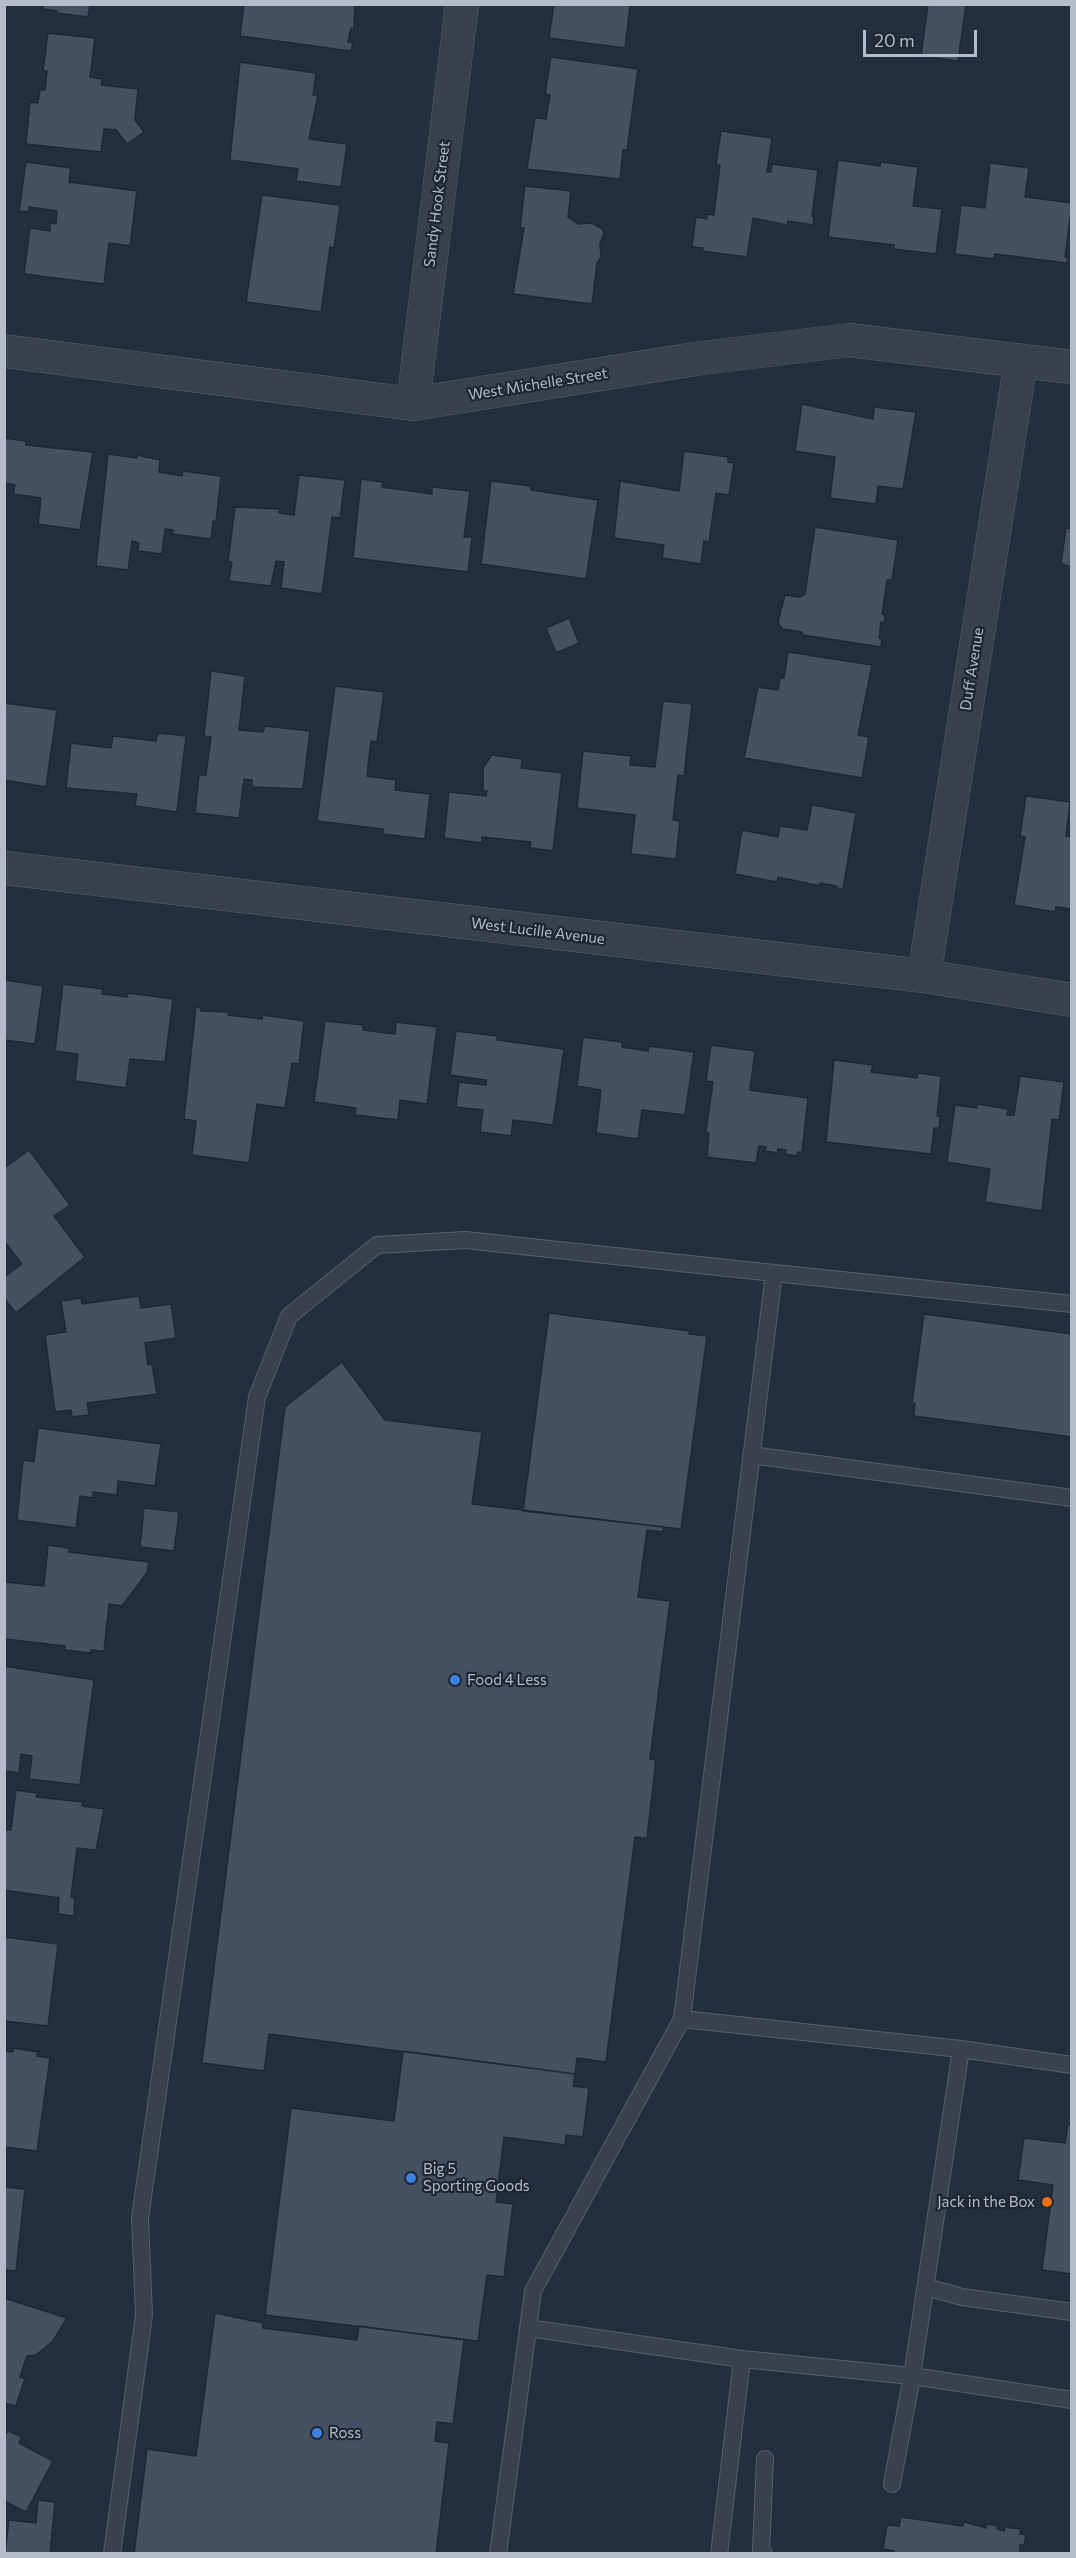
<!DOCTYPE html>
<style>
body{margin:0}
#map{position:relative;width:1076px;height:2558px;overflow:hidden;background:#242f3e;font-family:Commissioner,sans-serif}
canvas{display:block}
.frame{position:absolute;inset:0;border:6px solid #b4bcc9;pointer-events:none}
.scale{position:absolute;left:863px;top:30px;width:114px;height:27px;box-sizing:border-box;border:3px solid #b4bcc9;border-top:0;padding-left:8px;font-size:18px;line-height:21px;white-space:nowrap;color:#b4bcc9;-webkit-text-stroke:4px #1d2633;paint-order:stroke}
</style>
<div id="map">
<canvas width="1076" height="2558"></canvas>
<div class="frame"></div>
<div class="scale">20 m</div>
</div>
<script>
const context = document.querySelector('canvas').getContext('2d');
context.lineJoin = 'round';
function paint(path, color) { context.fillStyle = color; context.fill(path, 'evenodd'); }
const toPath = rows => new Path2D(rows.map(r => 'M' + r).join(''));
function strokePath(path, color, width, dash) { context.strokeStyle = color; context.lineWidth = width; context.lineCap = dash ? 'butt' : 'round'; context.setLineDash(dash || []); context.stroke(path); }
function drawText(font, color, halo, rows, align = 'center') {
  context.font = font + ' Commissioner,sans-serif'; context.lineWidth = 4.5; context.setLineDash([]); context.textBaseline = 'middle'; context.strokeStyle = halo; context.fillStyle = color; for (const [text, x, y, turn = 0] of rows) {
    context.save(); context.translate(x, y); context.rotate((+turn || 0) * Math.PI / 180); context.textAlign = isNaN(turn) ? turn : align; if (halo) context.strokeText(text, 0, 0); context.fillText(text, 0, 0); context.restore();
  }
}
const building = toPath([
 [44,4,90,4,88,17,56,13,57,11,43,9,44,4],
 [244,4,355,4,354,29,351,28,348,42,353,43,351,51,240,36,244,4],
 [554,4,633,4,630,6,625,48,549,38,554,4],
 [928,4,966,4,958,61,921,56,928,4],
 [48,33,95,38,90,77,102,79,101,85,138,89,135,120,144,132,127,144,116,130,104,129,101,152,26,144,30,102,38,103,40,90,45,90,47,71,43,71,48,33],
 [551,57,638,69,627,150,623,150,620,179,527,169,535,118,546,119,550,95,545,94,551,57],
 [240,62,316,73,313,95,318,95,309,139,347,144,341,187,296,181,298,169,230,160,240,62],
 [721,131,772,138,767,172,771,172,772,164,818,170,812,216,814,217,813,225,788,221,787,225,753,218,747,257,702,251,703,248,692,247,696,217,707,219,707,214,714,215,720,165,716,165,721,131],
 [838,160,880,166,881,162,918,167,913,206,942,209,936,254,894,249,894,245,828,237,838,160],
 [26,162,71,168,69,182,137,191,130,246,109,243,104,284,24,274,30,228,50,231,50,223,56,224,57,211,29,207,29,212,19,211,26,162],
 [990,163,1029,168,1025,197,1072,203,1065,257,1068,258,1067,263,995,254,994,259,955,254,961,205,985,208,990,163],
 [525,186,571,191,568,217,578,224,592,223,602,229,604,233,600,244,601,257,597,263,592,304,513,294,524,228,520,228,525,186],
 [262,195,340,205,334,248,330,247,321,312,246,302,262,195],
 [802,404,873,419,874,407,916,412,903,489,878,486,876,504,830,498,835,457,795,451,802,404],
 [4,438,26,441,26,445,93,452,80,530,38,524,41,498,13,494,15,485,4,483,4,438],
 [684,451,728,457,728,462,734,463,729,495,716,493,709,542,704,541,701,564,662,558,664,545,614,538,620,481,679,491,684,451],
 [108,454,137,458,137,455,160,460,159,472,182,476,183,471,221,476,216,522,213,521,211,539,172,534,173,530,165,529,162,554,138,551,139,543,132,541,128,570,96,566,108,454],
 [299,475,345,480,340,518,332,517,322,594,281,588,284,562,276,561,271,586,229,581,232,562,228,562,235,507,279,509,279,513,294,515,299,475],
 [361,479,383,482,382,487,432,494,432,487,470,491,464,537,472,537,468,572,353,558,361,479],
 [491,481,531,486,531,490,598,500,586,579,481,564,491,481],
 [815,527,898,540,892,580,887,580,882,614,885,615,884,623,881,622,879,638,882,639,881,647,803,635,802,632,783,629,780,626,778,622,785,595,800,597,805,594,815,527],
 [1066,528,1072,529,1072,568,1061,563,1066,528],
 [569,618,579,643,556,653,546,628,569,618],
 [788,652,872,665,858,735,869,737,862,778,744,758,758,687,778,690,780,678,784,678,788,652],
 [211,671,245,676,239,730,263,732,265,726,310,731,303,789,252,787,252,780,244,779,239,818,195,813,199,775,206,775,211,737,204,736,211,671],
 [335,686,384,692,377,742,371,741,367,776,396,780,395,790,430,794,425,839,383,834,383,829,317,821,335,686],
 [663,701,692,704,684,776,678,775,673,820,680,821,676,859,631,854,635,815,577,808,583,751,631,756,630,765,655,767,663,701],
 [4,703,57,710,46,787,4,780,4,703],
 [158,733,186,736,177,812,135,806,137,794,66,788,71,743,111,748,113,736,156,741,158,733],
 [492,755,522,759,521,768,562,773,553,851,530,848,531,842,482,837,482,843,444,838,449,792,486,796,487,791,483,791,483,768,492,755],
 [1026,796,1070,802,1066,836,1072,837,1072,909,1056,907,1055,912,1014,905,1025,837,1020,836,1026,796],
 [812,805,856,813,843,889,836,888,837,886,820,883,820,886,778,877,777,882,735,874,742,830,778,837,780,826,807,830,812,805],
 [5,980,43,986,35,1044,4,1040,5,980],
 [63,984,103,989,102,994,127,997,128,993,173,999,165,1062,130,1059,126,1088,75,1081,78,1054,55,1051,63,984],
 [196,1007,201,1008,201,1011,228,1012,228,1015,262,1019,263,1015,304,1021,299,1064,292,1063,285,1108,257,1104,249,1163,192,1155,196,1121,184,1119,196,1007],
 [325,1021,363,1025,363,1030,395,1034,396,1022,437,1027,427,1104,400,1100,398,1120,355,1115,356,1108,314,1102,325,1021],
 [456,1031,497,1036,497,1040,564,1049,553,1125,513,1120,511,1136,480,1132,483,1110,456,1107,459,1082,486,1085,486,1080,450,1075,456,1031],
 [583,1037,622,1042,622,1047,648,1051,649,1046,694,1052,685,1115,642,1110,638,1139,596,1133,601,1090,577,1086,583,1037],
 [711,1045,755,1051,750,1090,808,1098,802,1152,798,1152,797,1156,785,1154,786,1150,778,1149,777,1153,765,1151,766,1147,759,1146,756,1163,707,1157,709,1133,706,1132,713,1082,706,1081,711,1045],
 [834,1060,873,1065,871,1072,917,1078,918,1073,941,1076,937,1116,940,1117,939,1128,934,1128,931,1154,826,1142,834,1060],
 [1020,1076,1064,1082,1059,1120,1052,1119,1042,1211,985,1202,990,1169,947,1162,955,1105,977,1108,977,1104,1008,1109,1007,1115,1014,1115,1020,1076],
 [29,1150,70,1205,54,1216,85,1257,16,1313,4,1298,4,1277,22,1264,4,1241,4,1168,29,1150],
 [139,1296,141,1308,171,1304,176,1338,145,1343,148,1365,152,1364,157,1394,87,1403,89,1415,72,1417,71,1410,55,1412,45,1335,66,1332,61,1301,81,1298,82,1304,139,1296],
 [549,1313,690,1331,689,1334,707,1336,681,1529,523,1511,549,1313],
 [924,1314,1072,1334,1072,1437,914,1416,915,1403,912,1403,924,1314],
 [342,1362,385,1420,482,1432,472,1504,664,1527,663,1532,647,1530,638,1597,670,1601,650,1759,656,1760,647,1838,635,1837,606,2062,577,2058,575,2074,269,2034,264,2071,202,2063,285,1407,342,1362],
 [38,1428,161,1444,155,1486,118,1481,117,1495,93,1492,93,1498,80,1496,76,1528,17,1520,23,1460,34,1462,38,1428],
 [144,1508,179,1512,174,1551,140,1547,144,1508],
 [48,1545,69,1548,69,1552,149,1562,147,1573,122,1606,109,1604,104,1651,91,1650,91,1653,64,1650,65,1646,5,1639,4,1642,4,1582,44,1586,48,1545],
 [4,1666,94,1680,80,1785,29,1779,32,1756,21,1754,19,1773,4,1771,4,1666],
 [16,1790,37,1793,36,1797,83,1802,82,1806,104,1809,96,1850,77,1848,71,1897,75,1898,74,1916,58,1914,59,1898,4,1890,4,1830,11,1830,16,1790],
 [4,1937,58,1944,48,2026,4,2021,4,1937],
 [13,2048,38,2052,37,2056,50,2058,37,2151,4,2147,4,2051,13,2052,13,2048],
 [403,2051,575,2074,573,2086,589,2088,583,2137,566,2135,565,2145,504,2137,496,2202,513,2204,504,2277,487,2275,478,2341,265,2315,291,2108,394,2121,403,2051],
 [1068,2124,1072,2125,1072,2274,1042,2270,1053,2185,1018,2180,1024,2138,1065,2143,1068,2124],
 [4,2187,25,2189,16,2271,4,2270,4,2187],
 [4,2298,67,2318,53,2341,36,2355,27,2356,20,2377,25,2379,16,2406,4,2403,4,2298],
 [215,2313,263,2323,263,2328,357,2340,359,2326,464,2340,453,2424,437,2422,435,2441,449,2443,436,2554,134,2554,147,2449,196,2456,215,2313],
 [9,2431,22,2437,19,2443,53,2461,26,2512,4,2501,4,2435,9,2431],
 [38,2500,55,2502,50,2554,5,2554,9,2520,36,2523,38,2500],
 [901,2517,963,2526,964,2522,986,2528,986,2524,998,2526,997,2529,1004,2531,1005,2527,1021,2529,1020,2534,1026,2535,1024,2545,1020,2545,1020,2551,1024,2554,893,2554,894,2551,883,2549,887,2525,899,2526,901,2517]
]);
paint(building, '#455162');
strokePath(building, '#1f2835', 1.5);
const lane = toPath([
 [751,1455,1072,1498],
 [961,2049,682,2019,774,1273,1072,1304],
 [1072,2065,961,2049,912,2376,1072,2400],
 [926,2287,962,2297,1072,2312],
 [528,2328,742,2359],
 [112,2554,144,2315,140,2218,257,1397,289,1316,377,1245,465,1240,774,1273],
 [498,2554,533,2291,682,2019],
 [719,2554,742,2359,912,2376,892,2484],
 [764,2554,761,2549,762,2528,765,2459]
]);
const street = toPath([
 [4,351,413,404,695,359,849,340,1072,367],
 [413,404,462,4],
 [4,868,924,976,1072,1000],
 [924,976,1021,361]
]);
strokePath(lane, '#565f6c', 18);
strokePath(street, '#565f6c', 34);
strokePath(lane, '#38414e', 16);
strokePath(street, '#38414e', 33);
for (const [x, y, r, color] of [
 [455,1680,6,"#3f7fe0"],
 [411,2178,6,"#3f7fe0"],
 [1047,2202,6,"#e8710a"],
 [317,2433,6,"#3f7fe0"]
]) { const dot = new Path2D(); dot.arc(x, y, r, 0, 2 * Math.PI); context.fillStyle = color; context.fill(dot); strokePath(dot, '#1d2633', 2); }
drawText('15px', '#b4bcc9', '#1d2633', [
 ["Sandy Hook Street",437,204,-83],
 ["West Michelle Street",538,384,-9],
 ["Duff Avenue",972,669,-81],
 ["West Lucille Avenue",538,931,7]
]);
drawText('15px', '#b4bcc9', '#1d2633', [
 ["Food 4 Less",467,1680],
 ["Big 5",423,2169],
 ["Sporting Goods",423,2186],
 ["Jack in the Box",1035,2202,"right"],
 ["Ross",329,2433]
], 'left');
</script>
